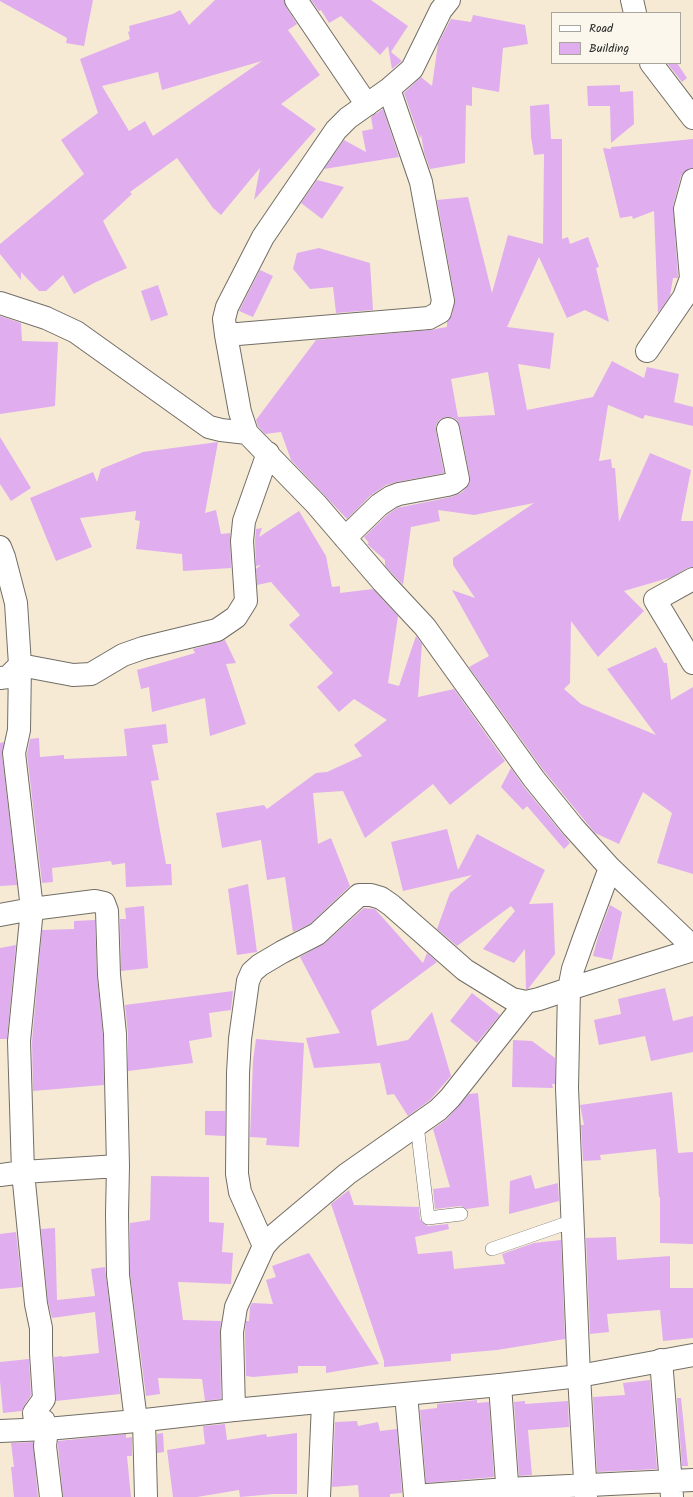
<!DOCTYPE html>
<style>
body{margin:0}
#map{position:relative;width:693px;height:1497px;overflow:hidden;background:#f6ead5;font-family:Kalam,sans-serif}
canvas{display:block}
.legend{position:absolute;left:551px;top:12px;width:130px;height:52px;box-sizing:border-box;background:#fbf7ec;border:1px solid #a8a59f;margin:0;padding:5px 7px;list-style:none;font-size:12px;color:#2b2b2b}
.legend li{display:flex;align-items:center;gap:8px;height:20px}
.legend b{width:20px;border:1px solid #a8a59f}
</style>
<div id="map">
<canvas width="693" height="1497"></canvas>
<ul class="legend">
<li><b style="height:5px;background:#fff"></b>Road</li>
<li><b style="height:11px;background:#e0adef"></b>Building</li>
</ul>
</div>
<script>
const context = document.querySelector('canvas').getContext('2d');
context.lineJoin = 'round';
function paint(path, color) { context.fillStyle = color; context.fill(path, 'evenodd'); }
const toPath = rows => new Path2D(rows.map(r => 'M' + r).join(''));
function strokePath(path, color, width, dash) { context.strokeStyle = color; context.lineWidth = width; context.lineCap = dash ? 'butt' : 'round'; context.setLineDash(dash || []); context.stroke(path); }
paint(toPath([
 [0,0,93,0,84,46,66,43,67,38,0,1],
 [215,0,284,0,286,7,297,24,288,30,320,75,281,104,316,129,254,200,260,168,221,215,213,208,177,158,130,192,132,194,103,221,127,268,94,283,74,294,63,275,46,291,39,291,21,272,21,280,0,254,0,244,84,174,61,140,98,113,80,59,130,39,128,32,130,31,129,26,173,14,180,10,189,25],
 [262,61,153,136,145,121,129,131,102,86,158,72,162,90],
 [311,0,371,0,408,26,391,52,402,61,392,69,388,46,380,55,341,16,329,23,321,10,319,11],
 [473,15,525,25,528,44,503,48,499,92,472,87,472,106,466,105,465,163,430,169,424,152,421,134,420,139,404,93,421,77,432,86,438,44,451,19,471,22],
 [667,63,677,63,687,78,682,82],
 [620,85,620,92,633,91,634,124,611,143,610,106,588,106,587,86],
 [549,104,551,139,562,139,562,239,568,237,570,244,588,237,599,267,596,268,609,322,585,310,567,318,539,257,507,327,554,333,550,369,518,364,527,410,593,397,612,361,644,378,647,367,679,374,674,402,693,407,693,426,645,415,643,419,608,405,599,461,611,459,612,468,615,468,619,522,650,453,691,470,681,521,693,521,693,567,687,568,672,577,624,591,644,611,598,657,571,621,570,683,564,689,581,704,656,735,607,669,656,647,664,663,667,663,671,700,693,687,693,874,657,863,672,813,643,792,619,844,595,833,544,771,469,667,489,656,452,590,475,598,453,565,453,558,534,503,474,515,438,510,440,521,411,527,403,585,385,566,385,560,367,544,369,543,364,537,387,515,397,508,451,497,461,493,466,488,470,483,470,477,460,427,457,420,452,417,445,417,439,420,436,425,436,431,444,473,397,482,386,485,370,496,347,519,291,460,281,432,265,434,258,426,256,420,316,340,430,330,447,327,447,322,452,315,455,299,437,200,468,197,492,293,508,235,543,244,544,154,534,155,531,137,530,106],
 [488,372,495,415,458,417,451,379],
 [383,109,399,157,324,169,344,140,366,152,362,131,373,129,371,117],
 [693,139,693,168,685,171,681,176,673,206,678,276,678,278,673,278,670,296,658,313,654,211,633,219,632,216,620,218,603,148,611,149,611,147],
 [317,180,344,187,322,219,301,203],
 [319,248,370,263,373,310,336,313,333,287,310,289,293,269,297,253],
 [260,270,273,276,253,317,239,311],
 [158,285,168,315,151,321,141,291],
 [0,316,21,323,22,341,58,342,55,406,0,414],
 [0,437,31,488,11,501,0,484],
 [218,442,205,513,216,510,221,534,230,533,231,568,183,571,182,554,136,549,140,521,135,520,136,511,80,518,92,547,56,561,30,498,93,472,97,482,101,469,143,452],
 [299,511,326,556,332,587,340,586,340,593,373,589,398,616,388,683,399,686,416,636,422,644,418,697,454,689,505,761,450,805,433,784,365,838,343,791,313,793,318,844,331,838,350,886,310,924,293,932,285,877,267,880,261,840,222,848,216,813,264,805,267,809,316,773,327,772,362,756,354,745,387,720,354,699,339,712,317,687,333,673,289,625,300,615,271,582,257,585,256,569,261,565,256,566,255,541,256,529,262,528,259,537],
 [225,640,236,663,226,664,246,724,210,736,205,698,152,712,149,687,141,689,137,670,195,653,193,649],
 [166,724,168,743,152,745,159,780,151,781,166,864,171,864,172,885,126,887,125,863,112,865,111,861,52,868,53,882,42,883,27,754,30,739,39,738,40,757,64,755,64,759,127,756,124,729],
 [4,742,2,754,17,885,0,886,0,743],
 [511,768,524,787,570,843,564,849,527,806,523,810,501,787],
 [447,829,458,870,477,834,545,870,529,904,553,903,555,954,528,989,526,989,525,949,514,963,483,949,515,911,511,906,457,946,437,929,450,893,472,875,403,891,391,842],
 [248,884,257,952,237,955,228,889],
 [610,905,622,912,612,960,593,956,598,937],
 [144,906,148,968,121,971,120,919,126,919,125,908],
 [364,908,375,909,423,963,427,953,437,962,371,1011,377,1046,408,1040,432,1012,451,1076,430,1100,408,1116,394,1094,387,1095,380,1063,314,1068,306,1038,340,1033,300,957,325,943],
 [95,920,97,976,103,1035,104,1085,33,1091,32,1041,42,930,74,929,74,921],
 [16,945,7,1039,0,1039,0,948],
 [665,988,673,1021,693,1016,693,1052,651,1061,645,1036,599,1045,594,1020,621,1014,618,999],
 [233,991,231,1010,209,1013,212,1037,189,1041,193,1063,128,1071,128,1034,125,1005],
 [472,993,500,1015,477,1043,450,1021],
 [256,1039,304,1043,299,1147,266,1145,267,1138,250,1137,253,1061],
 [513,1040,532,1041,555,1058,555,1084,552,1084,553,1088,512,1087],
 [672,1092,678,1153,693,1152,693,1244,660,1243,660,1197,659,1197,656,1149,600,1155,601,1160,583,1161,581,1125,584,1125,580,1105],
 [478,1093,489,1206,467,1209,460,1206,435,1209,433,1189,450,1187,433,1129,447,1119,469,1094],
 [205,1111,225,1111,225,1136,205,1135],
 [531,1175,535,1189,558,1183,559,1201,509,1214,510,1181],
 [151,1176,209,1177,209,1222,224,1223,222,1252,233,1253,231,1284,178,1282,183,1320,221,1321,220,1332,221,1399,205,1401,202,1379,158,1378,160,1394,146,1396,130,1274,130,1223,150,1220],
 [349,1190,354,1205,419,1207,420,1219,425,1225,429,1226,448,1224,449,1229,415,1237,418,1254,452,1251,454,1269,505,1264,502,1254,534,1243,561,1240,565,1339,497,1350,451,1354,451,1361,384,1367,384,1361,331,1204],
 [55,1228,57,1300,95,1296,91,1269,105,1267,120,1394,56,1401,54,1357,62,1356,62,1357,99,1353,95,1312,52,1318,48,1302,41,1229],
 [16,1232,22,1287,0,1289,0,1234],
 [616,1237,617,1260,670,1256,670,1288,693,1288,693,1338,663,1341,660,1310,607,1314,609,1332,590,1334,586,1238],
 [309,1253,379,1364,326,1373,326,1366,298,1366,298,1373,253,1377,246,1376,245,1333,246,1321,249,1321,250,1307,252,1303,273,1304,266,1280,276,1277,272,1266],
 [29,1359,31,1395,24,1406,22,1411,3,1413,0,1381,0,1362],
 [650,1380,657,1469,597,1472,593,1397,625,1395,623,1383],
 [677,1398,681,1398,688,1466,682,1466],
 [477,1400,477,1403,489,1402,494,1477,426,1483,420,1410,437,1408,437,1404],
 [525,1401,525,1404,568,1401,569,1427,528,1430,532,1475,519,1476,514,1402],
 [357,1421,358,1426,378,1422,380,1431,397,1429,402,1493,390,1494,390,1497,359,1497,358,1485,332,1487,335,1422],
 [225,1424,227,1440,266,1434,267,1437,297,1433,297,1494,273,1494,240,1497,239,1490,197,1497,173,1497,167,1450,205,1444,203,1426],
 [163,1433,164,1452,157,1453,157,1434],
 [126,1434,126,1438,132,1437,132,1456,127,1456,131,1497,63,1497,58,1446,58,1441],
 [33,1442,38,1497,14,1497,11,1467,14,1467,11,1443]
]), '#e0adef');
const service = toPath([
 [417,1125,428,1218,461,1214],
 [492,1249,573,1221]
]);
const minor = toPath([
 [296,0,367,105],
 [449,0,441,10,412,69,389,89,348,118,336,130,263,237,227,307,224,319,226,335,240,412,247,433,316,504,383,582,425,627,534,779,573,827,610,868,693,947],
 [632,0,635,13],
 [651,63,693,118],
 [0,303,46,318,76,332,209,427,221,430,247,433],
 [226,335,429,318,440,312,443,301,421,182,389,89],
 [647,351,684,297,691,278,685,209,693,180],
 [345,538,379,505,391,497,399,494,447,485,453,483,458,479,448,429],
 [0,547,4,557,16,603,20,665,19,730,14,753,32,909,19,1041,23,1172,36,1304,41,1328,41,1353,44,1399,34,1413,35,1421,44,1421,47,1429,45,1446,51,1497],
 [693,579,655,600,693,663],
 [20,665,73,675,91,674,123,655,143,648,217,630,236,617,246,601,242,541,244,521,268,453],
 [0,678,8,677,20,665],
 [610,868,584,938,573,969,569,989,693,950],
 [0,915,32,909,95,901,104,903,107,911,109,975,115,1034,118,1166,117,1214,118,1275,136,1421],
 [0,1175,23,1172,118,1166],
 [264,1246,240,1192,237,1174,238,1073,240,1039,248,981,252,972,260,965,282,952,317,934,359,895,371,895,381,898,391,905,465,970,512,999,526,1002,539,999,569,989,567,1088,579,1376,586,1497],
 [661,1360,672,1497],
 [500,1385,508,1497],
 [406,1394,415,1497],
 [234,1410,232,1332,236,1307,264,1246,272,1237,347,1174,438,1110,450,1098,526,1002],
 [144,1420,146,1497],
 [415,1496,507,1489,693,1480],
 [319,1497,323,1403]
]);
const tertiary = toPath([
 [0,1431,47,1429,136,1421,234,1410,500,1385,579,1376,693,1355]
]);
strokePath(service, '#726e66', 14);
strokePath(minor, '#726e66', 24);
strokePath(tertiary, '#726e66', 24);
strokePath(service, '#fff', 13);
strokePath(minor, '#fff', 22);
strokePath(tertiary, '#fff', 22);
</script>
